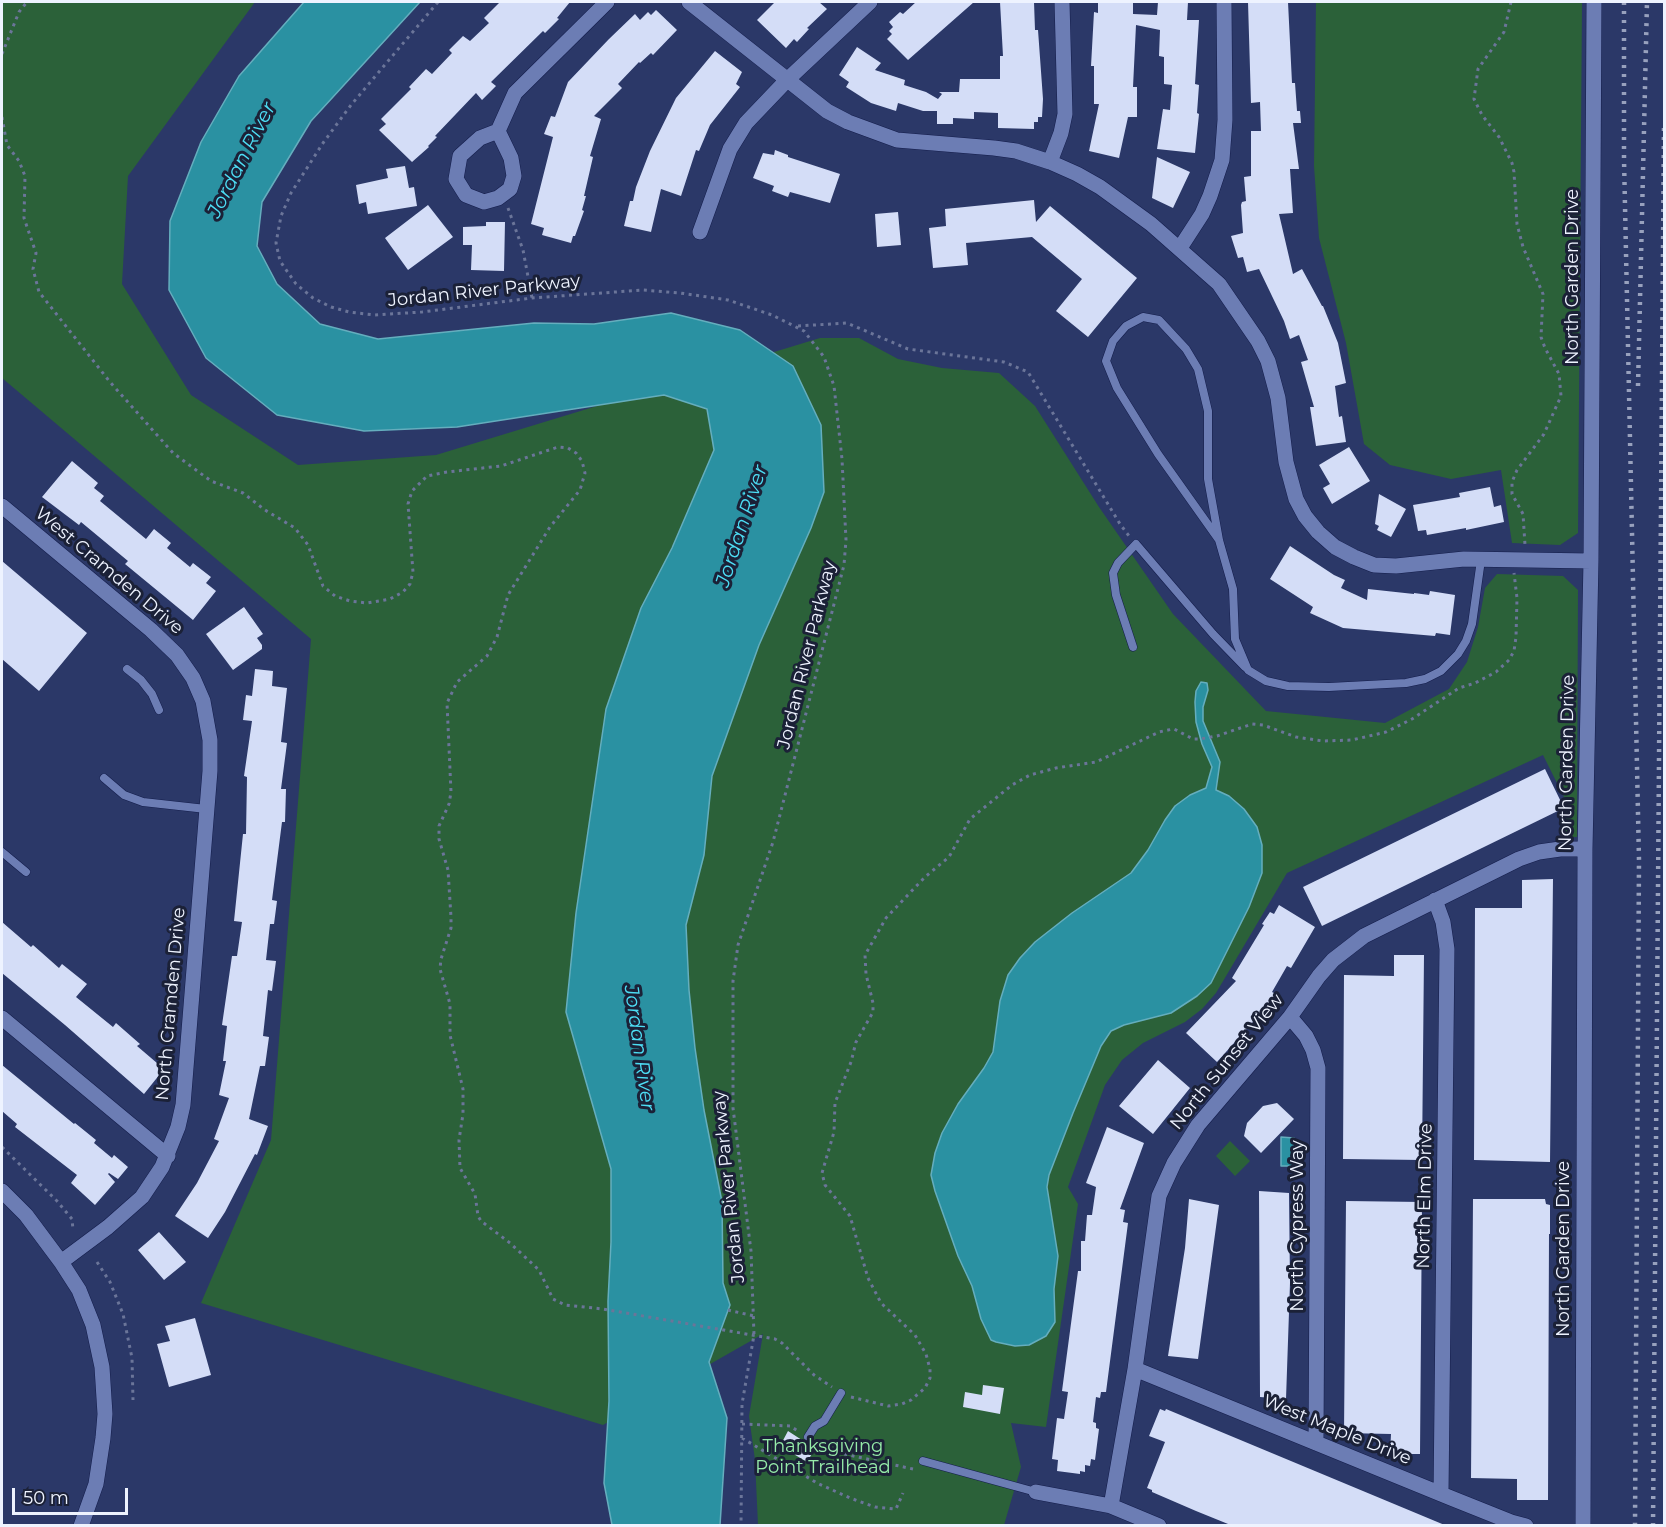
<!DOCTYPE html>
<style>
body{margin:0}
#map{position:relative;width:1666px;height:1527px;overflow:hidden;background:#2b3868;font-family:Montserrat,sans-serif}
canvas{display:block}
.frame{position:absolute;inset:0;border:3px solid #eef3ff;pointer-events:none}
.scale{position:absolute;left:12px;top:1488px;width:116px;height:27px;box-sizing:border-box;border:3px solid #eef3ff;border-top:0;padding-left:8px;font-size:18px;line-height:21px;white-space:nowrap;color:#eef3ff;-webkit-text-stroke:4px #1b2137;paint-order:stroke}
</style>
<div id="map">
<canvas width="1666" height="1527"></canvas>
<div class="frame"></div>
<div class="scale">50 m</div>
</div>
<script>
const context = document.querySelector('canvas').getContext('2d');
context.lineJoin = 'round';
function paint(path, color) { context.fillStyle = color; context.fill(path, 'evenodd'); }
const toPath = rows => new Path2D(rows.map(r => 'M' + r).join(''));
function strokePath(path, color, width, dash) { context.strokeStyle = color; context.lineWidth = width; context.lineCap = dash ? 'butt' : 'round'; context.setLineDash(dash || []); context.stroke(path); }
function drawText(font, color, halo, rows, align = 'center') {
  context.font = font + ' Montserrat,sans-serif'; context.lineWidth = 6; context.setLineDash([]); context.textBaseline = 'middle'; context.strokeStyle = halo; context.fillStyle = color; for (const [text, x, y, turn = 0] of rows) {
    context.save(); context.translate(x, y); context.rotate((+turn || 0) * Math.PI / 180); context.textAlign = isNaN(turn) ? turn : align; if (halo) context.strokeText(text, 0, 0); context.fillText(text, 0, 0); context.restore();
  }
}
paint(toPath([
 [2,2,255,2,128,176,122,284,191,395,298,465,436,455,820,338,859,338,898,359,942,368,999,373,1035,406,1099,507,1173,614,1266,711,1385,723,1449,689,1467,662,1478,627,1485,588,1497,574,1563,576,1578,590,1577,837,1561,838,1567,803,1543,755,1287,873,1216,993,1202,1009,1185,1022,1143,1043,1122,1060,1105,1085,1068,1187,1078,1204,1046,1427,1011,1423,1021,1467,1004,1525,758,1525,755,1460,749,1416,763,1334,603,1425,201,1303,271,1140,311,639,2,378],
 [1316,2,1582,2,1578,533,1560,545,1512,543,1501,470,1451,479,1390,465,1364,444,1346,343,1319,238,1314,166],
 [1230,1141,1250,1161,1235,1176,1216,1156]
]), '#2b6139');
const water = toPath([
 [304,2,420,2,311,121,262,202,257,246,277,284,320,324,378,339,534,323,594,324,671,313,740,330,793,366,821,425,824,492,811,528,759,645,712,776,704,855,686,925,689,990,695,1048,704,1110,722,1202,723,1283,730,1305,709,1362,727,1418,720,1525,612,1525,604,1483,609,1401,608,1301,611,1242,611,1169,566,1012,576,913,606,709,641,608,672,548,714,450,707,409,664,395,457,427,364,431,277,415,206,358,169,290,170,221,201,142,239,76,304,2],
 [1201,682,1207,683,1208,690,1203,707,1203,721,1220,762,1216,790,1229,796,1244,809,1257,827,1262,845,1262,873,1249,907,1211,983,1197,996,1171,1013,1124,1025,1111,1031,1101,1046,1073,1113,1049,1175,1047,1187,1058,1256,1054,1289,1055,1322,1046,1336,1029,1345,1015,1346,996,1342,991,1340,981,1319,972,1286,958,1256,935,1191,931,1175,935,1153,942,1133,958,1104,984,1068,993,1052,1000,1001,1008,975,1020,958,1035,942,1072,913,1131,873,1148,850,1165,820,1175,806,1190,795,1206,788,1212,767,1202,744,1196,722,1195,702,1196,691,1201,682],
 [1281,1137,1294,1138,1294,1166,1281,1166,1281,1137]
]);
paint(water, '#2a91a2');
strokePath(water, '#65aebe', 1.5);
paint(toPath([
 [500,2,570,2,557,18,559,19,545,33,543,31,491,82,496,86,482,100,476,93,435,136,437,137,428,146,429,147,412,162,379,130,386,124,381,119,411,89,409,87,426,69,432,74,452,53,449,50,463,36,470,41,489,23,484,18],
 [775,2,819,2,827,9,807,28,809,29,797,42,794,39,786,48,757,20],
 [916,2,974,2,908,60,887,39,892,34,889,31,893,27,889,22,900,12,903,14],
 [1000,2,1034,2,1035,30,1038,30,1043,99,1042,117,1038,117,1038,122,1034,122,1034,129,998,128,998,113,974,112,974,119,953,118,953,124,937,124,937,111,923,111,898,103,896,111,871,103,846,87,849,82,839,75,857,47,881,63,875,70,905,80,904,85,926,92,938,99,942,94,939,92,959,92,960,79,1000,79,1000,56,1003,56],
 [1098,2,1133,2,1133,14,1157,15,1158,2,1188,2,1187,20,1199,20,1195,84,1199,85,1197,113,1199,114,1195,153,1157,149,1163,109,1170,110,1172,85,1164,84,1164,57,1159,56,1160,30,1136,25,1133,87,1137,87,1137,117,1128,117,1119,158,1089,151,1099,104,1094,104,1094,66,1091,66,1094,12,1098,13],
 [1248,2,1288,2,1292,83,1295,83,1297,111,1300,111,1301,123,1293,123,1299,169,1290,169,1293,213,1279,214,1293,274,1302,269,1322,306,1323,306,1338,343,1346,383,1335,386,1339,417,1342,416,1346,442,1316,446,1310,407,1314,407,1301,362,1308,360,1299,335,1290,339,1284,321,1259,269,1247,272,1243,257,1238,258,1231,236,1243,233,1241,205,1242,202,1246,201,1244,177,1251,176,1251,131,1261,131,1260,102,1251,103],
 [656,10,677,30,653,55,651,53,640,63,639,62,618,84,622,88,594,116,601,119,590,156,593,157,584,196,586,196,582,210,584,211,575,236,573,236,571,243,542,235,544,228,531,224,553,137,544,134,551,116,555,117,568,82,609,39,635,14,640,20,648,12,651,15],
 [715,51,742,72,736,84,740,87,710,125,699,151,696,150,681,196,661,189,651,232,624,226,630,201,633,201,636,187,650,151,676,98],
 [775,150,788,155,788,157,840,174,830,203,790,192,788,197,772,191,774,186,753,178,763,153,774,155],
 [1157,157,1190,172,1173,208,1152,198],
 [405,166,409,188,414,187,417,206,368,214,366,202,359,204,356,185,388,178,386,169],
 [1034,200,1036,222,1050,206,1137,278,1088,337,1056,311,1082,279,1032,237,966,243,968,265,933,268,929,228,946,226,945,209],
 [428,205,453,237,408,270,385,238],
 [898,212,901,245,877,247,875,214],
 [486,222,505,222,504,271,471,270,472,245,463,245,463,227,486,226],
 [1349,447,1370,481,1332,504,1323,488,1330,484,1319,465],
 [72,461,98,483,94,488,104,496,100,501,146,539,154,529,171,543,167,548,190,567,193,563,211,577,206,583,216,591,193,620,125,564,128,561,81,522,79,525,42,497],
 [1490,487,1494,507,1501,505,1504,522,1466,530,1466,528,1427,535,1426,530,1418,531,1413,505,1460,497,1459,493],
 [1379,494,1406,509,1391,537,1377,530,1379,526,1375,524],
 [1290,546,1334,575,1345,580,1341,588,1367,600,1368,589,1414,594,1414,593,1429,595,1430,591,1455,595,1450,635,1436,633,1435,636,1343,628,1310,613,1313,607,1270,579],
 [2,561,87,633,39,691,2,659],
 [244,607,263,634,257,638,262,645,262,649,233,670,206,634],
 [255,669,273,671,272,686,287,688,281,742,287,743,281,789,286,789,285,822,282,822,272,900,277,901,274,924,270,924,266,960,276,961,272,991,268,990,263,1036,269,1037,265,1066,260,1066,249,1119,268,1126,257,1155,255,1154,225,1212,208,1238,175,1216,197,1183,219,1141,214,1139,229,1098,219,1095,226,1061,223,1061,227,1026,222,1025,232,956,237,956,242,922,234,921,243,834,246,834,247,777,244,776,252,721,243,720,246,695,252,696],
 [1545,769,1564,808,1322,926,1303,887],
 [1553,879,1550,1162,1474,1160,1475,908,1522,908,1522,880],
 [1279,905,1315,927,1291,968,1287,966,1272,992,1276,994,1269,1004,1217,1062,1186,1033,1236,981,1232,978,1264,925,1262,924,1270,912,1274,914],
 [2,922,31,947,33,945,59,968,62,964,87,984,76,997,113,1027,116,1023,140,1044,137,1046,164,1069,144,1094,65,1025,2,973],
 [1394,955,1424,955,1422,1160,1343,1159,1344,975,1394,976],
 [1158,1060,1190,1088,1153,1134,1119,1106],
 [2,1065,74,1124,75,1123,96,1140,94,1143,112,1158,114,1155,128,1167,118,1179,109,1173,108,1174,115,1182,95,1205,71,1183,77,1175,15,1127,17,1124,2,1111],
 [1277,1103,1294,1119,1261,1153,1244,1136,1247,1123,1263,1106],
 [1107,1127,1144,1143,1120,1209,1125,1210,1123,1222,1128,1223,1106,1392,1101,1392,1100,1398,1096,1397,1093,1422,1096,1423,1096,1428,1099,1429,1095,1460,1091,1459,1090,1466,1085,1465,1085,1472,1080,1471,1080,1474,1057,1471,1058,1460,1052,1459,1057,1418,1064,1419,1068,1392,1062,1391,1078,1271,1081,1271,1081,1241,1085,1241,1087,1215,1092,1215,1096,1187,1086,1183],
 [1259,1191,1289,1193,1290,1283,1286,1399,1260,1397],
 [1189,1199,1219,1205,1198,1359,1168,1356,1185,1248],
 [1473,1199,1545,1199,1546,1204,1550,1205,1550,1234,1549,1234,1548,1500,1517,1500,1517,1479,1471,1478],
 [1346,1201,1422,1202,1420,1454,1390,1454,1391,1434,1344,1433],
 [159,1232,186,1262,164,1280,138,1250],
 [195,1318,211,1375,169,1387,157,1344,170,1341,165,1326],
 [983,1385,1004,1388,1000,1414,963,1407,965,1392,982,1395],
 [1160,1409,1165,1411,1166,1409,1447,1526,1233,1526,1196,1511,1152,1492,1152,1490,1147,1488,1165,1442,1149,1436],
 [788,1431,805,1442,816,1447,807,1462,780,1446]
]), '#d4ddf7');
const service = toPath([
 [1219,540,1158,454,1117,388,1106,361,1113,341,1126,326,1143,317,1159,320,1186,349,1198,369,1208,411,1208,479,1219,540,1233,589,1235,639,1248,670,1266,681,1288,686,1329,687,1406,683,1425,679,1441,671,1458,654,1466,641,1472,624,1481,560],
 [1133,647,1116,595,1113,573,1118,563,1136,544,1213,634,1245,667],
 [127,669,141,680,152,694,159,710],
 [104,778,124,795,143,802,206,809],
 [2,852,26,872],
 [808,1437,815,1426,824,1421,841,1393],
 [923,1461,1036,1492]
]);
const minor = toPath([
 [689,2,827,111,848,122,897,140,994,148,1016,151,1050,162,1077,174,1100,187,1151,224,1219,284,1258,341,1268,361,1278,398,1286,462,1296,499,1305,516,1318,532,1335,547,1354,557,1374,565,1396,566,1464,559,1591,561],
 [498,131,480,138,460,156,456,179,466,195,484,202,498,198,510,189,514,176,511,158,498,131,515,93,607,2],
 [1050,162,1061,133,1065,114,1062,2],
 [700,232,730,149,746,123,787,80,870,2],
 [1180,248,1202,214,1210,196,1222,160,1225,120,1224,2],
 [2,506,151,630,177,655,193,678,203,701,210,740,210,771,183,1105,178,1127,162,1167,142,1197,108,1227,61,1262],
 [1435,900,1443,922,1447,949,1441,1494],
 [1290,1017,1306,1036,1313,1050,1318,1068,1316,1443],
 [2,1018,168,1156],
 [2,1191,26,1215,61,1262,79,1290,93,1325,102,1367,105,1414,103,1438,96,1484,81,1526],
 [1135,1369,1451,1498,1511,1522,1526,1526],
 [1036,1492,1111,1506,1159,1526],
 [1111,1506,1135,1369,1159,1196,1174,1163,1198,1125,1290,1017,1319,976,1333,960,1364,936,1519,859,1539,852,1560,849,1585,849],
 [1583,1526,1585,849,1591,561,1594,2]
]);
strokePath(service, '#141d4b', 9);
strokePath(minor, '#141d4b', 16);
strokePath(toPath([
 [438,2,351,105,323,143,291,193,281,216,276,243,280,261,296,284,313,298,331,307,349,312,375,315,422,312,532,298,643,290,680,293,728,300,772,315,804,331,824,357,834,386,842,459,846,540,844,565,773,842,738,945,733,981,733,1108,751,1251,754,1335,742,1404,741,1526],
 [1511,2,1504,32,1478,69,1474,99,1482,115,1499,137,1512,163,1514,172,1517,224,1523,247,1543,294,1541,337,1545,348,1559,374,1561,396,1544,434,1517,470,1512,482,1512,494,1523,514,1525,545],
 [2,54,19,12,27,2],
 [2,117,7,145,19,161,25,176,24,218,36,253,33,269,39,292,110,382,173,453,211,481,243,493,265,510,295,528,308,545,323,586,335,596,350,601,367,603,390,599,403,592,410,584,413,572,412,559,408,504,412,491,427,476,447,472,501,466,558,447,568,448,576,453,582,461,585,473,580,490,550,527,508,595,497,637,487,656,457,682,447,703,451,792,449,804,439,826,439,839,448,870,451,917,451,928,441,959,440,969,450,1004,450,1035,463,1089,463,1114,459,1140,460,1168,475,1194,478,1216,481,1221,510,1243,539,1270,553,1299,565,1305,603,1309,775,1339,782,1343,814,1375,832,1387],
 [508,208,523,250,532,298],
 [798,326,847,323,908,349,1004,362,1028,372,1120,524,1129,536],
 [2,1147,57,1201,72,1219,73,1230],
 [97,1262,110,1282,123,1314,132,1358,133,1400],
 [728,1310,754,1316],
 [851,1397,888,1406,902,1404,911,1400,925,1388,930,1378,930,1369,926,1354,915,1335,881,1303,868,1278,850,1216,825,1185,822,1173,834,1132,835,1103,851,1062,856,1042,873,1012,873,1003,866,974,865,955,886,918,925,877,949,857,970,819,1012,785,1030,775,1056,768,1096,762,1159,732,1168,730,1174,729,1193,739,1200,739,1217,736,1252,724,1263,725,1296,737,1323,741,1352,740,1386,732,1412,719,1459,688,1475,683,1496,672,1509,660,1514,651,1516,637,1517,598,1514,573],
 [742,1424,790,1426,798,1431],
 [742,1438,817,1483,850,1498,875,1507,896,1509,903,1493],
 [817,1442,835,1452,913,1469]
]), '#6b7599', 3, [3, 4.5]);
strokePath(service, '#6c7db4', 8);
strokePath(minor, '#6c7db4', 15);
strokePath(toPath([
 [1624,2,1624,159,1639,860,1635,1526],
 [1638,386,1647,2],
 [1653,1526,1664,123]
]), '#98a1bd', 4.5, [3, 6]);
drawText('18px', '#eef3ff', '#1b2137', [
 ["North Garden Drive",1573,277,-90],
 ["Jordan River Parkway",484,291,-6],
 ["West Cramden Drive",109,571,40],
 ["Jordan River Parkway",807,655,-76],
 ["North Garden Drive",1567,763,-89],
 ["North Cramden Drive",171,1004,-85],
 ["North Sunset View",1227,1062,-51],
 ["Jordan River Parkway",729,1187,-96],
 ["North Elm Drive",1425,1196,-89],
 ["North Cypress Way",1298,1226,-90],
 ["North Garden Drive",1564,1249,-90],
 ["West Maple Drive",1337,1430,22]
]);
drawText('18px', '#96eca9', '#1b2137', [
 ["Thanksgiving",823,1447],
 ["Point Trailhead",823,1468]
]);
drawText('italic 20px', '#4dddf4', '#1b2137', [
 ["Jordan River",242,160,-63],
 ["Jordan River",742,526,-72],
 ["Jordan River",639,1048,82]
]);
</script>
